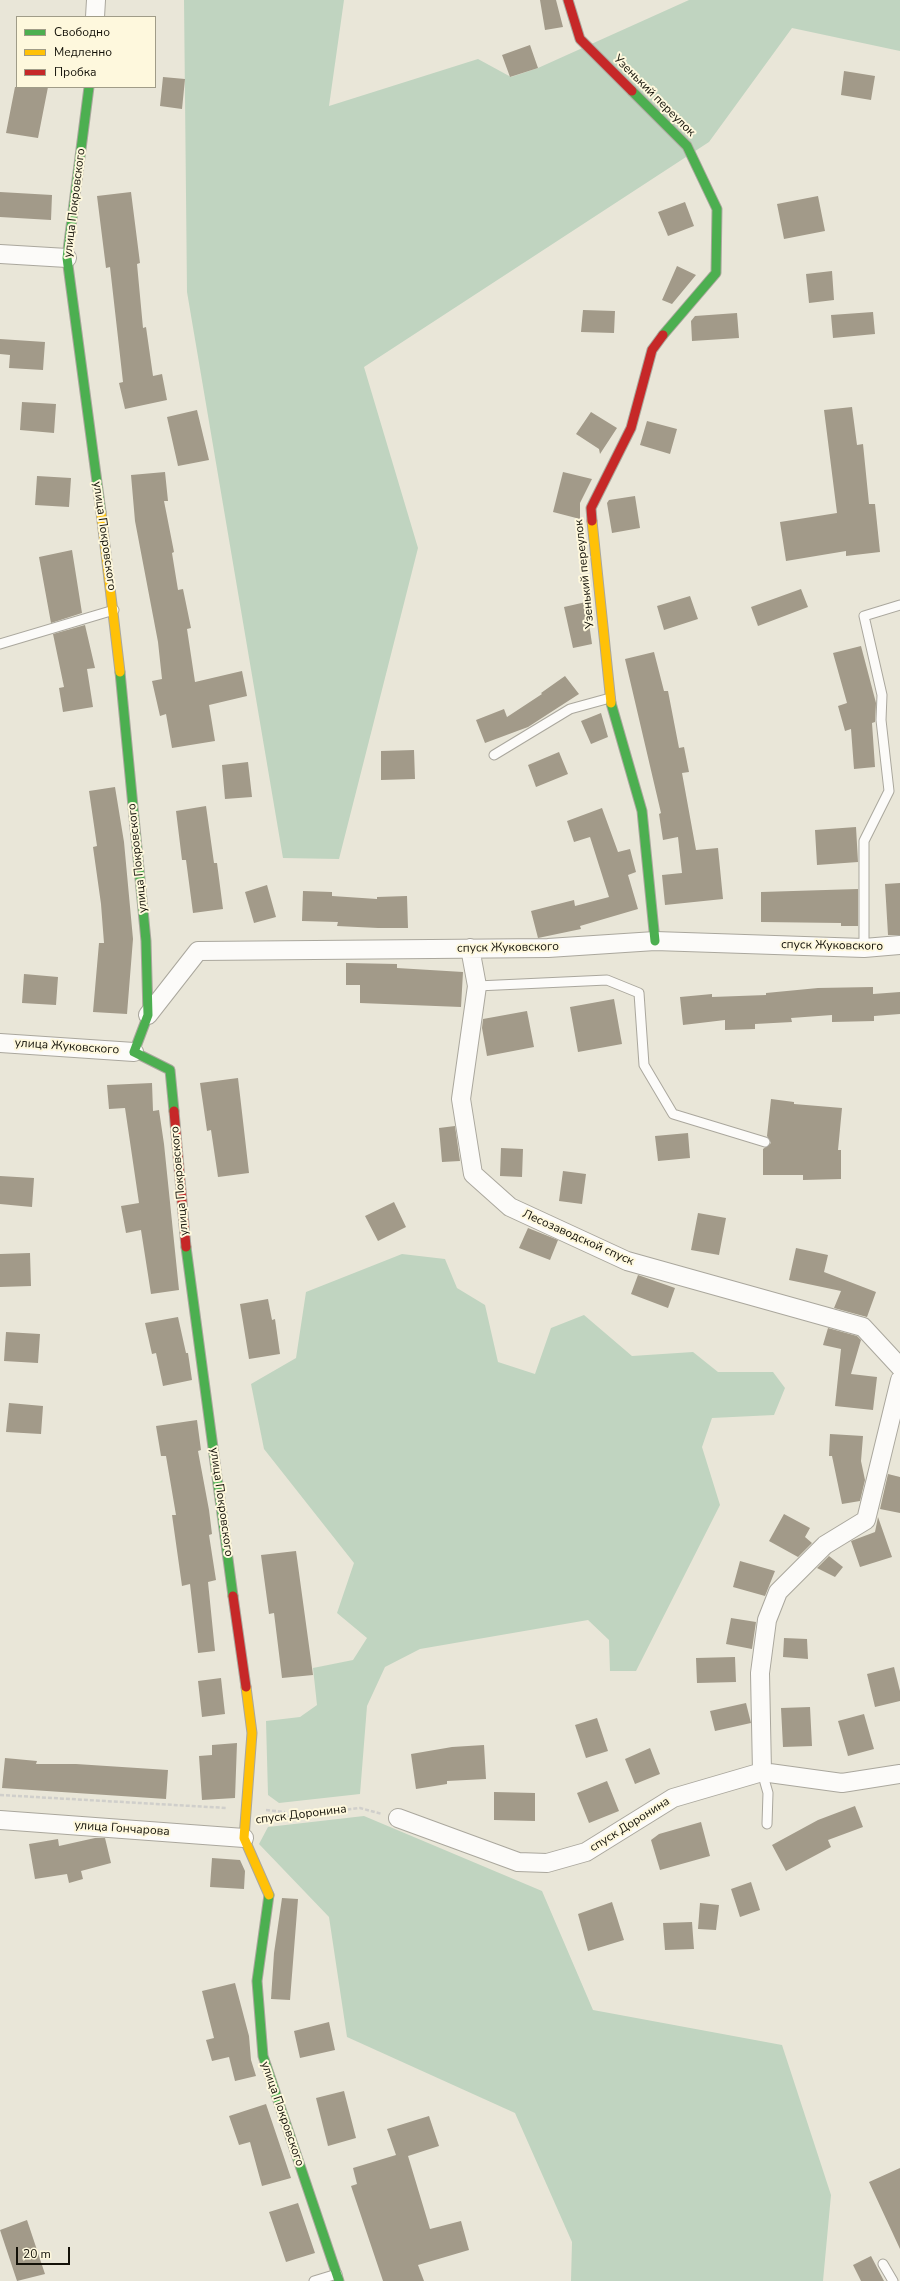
<!DOCTYPE html>
<meta charset="utf-8">
<style>
body{margin:0}
#map{position:relative;width:900px;height:2281px;overflow:hidden;background:#e9e6d8;font-family:"Nunito Sans",sans-serif}
canvas{display:block}
.legend{position:absolute;left:16px;top:16px;width:140px;height:72px;box-sizing:border-box;background:#fef8dd;border:1px solid #a09c88;margin:0;padding:5px 7px;list-style:none;font-size:12px;color:#131108}
.legend li{display:flex;align-items:center;gap:8px;height:20px}
.legend b{width:20px;border:1px solid #a09c88}
.scale{position:absolute;left:16px;top:2247px;width:54px;height:18px;box-sizing:border-box;border:2px solid #131108;border-top:0;padding-left:5px;font-size:12px;line-height:14px;white-space:nowrap;color:#131108;-webkit-text-stroke:3px #fef8dd;paint-order:stroke}
</style>
<div id="map">
<canvas width="900" height="2281"></canvas>
<ul class="legend">
<li><b style="height:5px;background:#4caf50"></b>Свободно</li>
<li><b style="height:5px;background:#ffc107"></b>Медленно</li>
<li><b style="height:5px;background:#c62828"></b>Пробка</li>
</ul>
<div class="scale">20 m</div>
</div>
<script>
const context = document.querySelector('canvas').getContext('2d');
context.lineJoin = 'round';
function paint(path, color) { context.fillStyle = color; context.fill(path, 'evenodd'); }
const toPath = rows => new Path2D(rows.map(r => 'M' + r).join(''));
function strokePath(path, color, width, dash) { context.strokeStyle = color; context.lineWidth = width; context.lineCap = dash ? 'butt' : 'round'; context.setLineDash(dash || []); context.stroke(path); }
function drawText(font, color, halo, rows, align = 'center') {
  context.font = font + ' "Nunito Sans",sans-serif'; context.lineWidth = 4; context.setLineDash([]); context.textBaseline = 'middle'; context.strokeStyle = halo; context.fillStyle = color; for (const [text, x, y, turn = 0] of rows) {
    context.save(); context.translate(x, y); context.rotate((+turn || 0) * Math.PI / 180); context.textAlign = isNaN(turn) ? turn : align; if (halo) context.strokeText(text, 0, 0); context.fillText(text, 0, 0); context.restore();
  }
}
paint(toPath([
 [184,0,344,0,329,106,478,59,511,77,538,68,689,0,900,0,900,51,792,28,709,142,364,367,418,548,339,859,283,858,187,292],
 [402,1254,445,1259,457,1288,485,1305,498,1362,535,1374,551,1328,584,1315,632,1356,693,1352,718,1372,773,1372,785,1388,774,1415,712,1418,702,1447,720,1505,636,1671,610,1671,609,1640,588,1620,420,1649,385,1667,367,1706,360,1794,279,1803,268,1795,266,1721,300,1717,317,1705,313,1668,353,1660,367,1638,337,1613,354,1563,264,1449,251,1384,296,1358,306,1292],
 [364,1816,542,1891,593,2010,782,2045,831,2195,823,2281,571,2281,572,2242,515,2113,347,2037,329,1917,259,1844,268,1827]
]), '#c0d4c0');
paint(toPath([
 [540,0,556,0,563,27,545,30],
 [530,45,538,68,510,77,502,55],
 [844,71,875,76,871,100,841,95],
 [163,77,185,79,182,109,160,106],
 [15,87,48,87,38,138,6,133],
 [0,192,52,195,51,220,0,217],
 [131,192,140,263,137,264,143,328,146,327,153,376,162,374,167,400,125,409,119,383,123,382,110,267,106,268,97,196],
 [818,196,825,231,784,239,777,204],
 [685,202,694,226,668,236,658,212],
 [677,266,696,275,672,304,662,300],
 [832,271,834,300,809,303,806,274],
 [583,310,615,311,614,333,581,332],
 [873,312,875,334,833,338,831,315],
 [737,313,739,338,692,341,691,321,695,316],
 [0,339,45,342,43,370,9,368,10,355,0,354],
 [22,402,56,404,54,433,20,430],
 [852,407,857,445,863,444,869,504,875,504,880,552,846,556,846,551,786,561,780,522,837,513,824,410],
 [197,410,209,460,178,466,167,417],
 [591,412,617,428,600,454,599,449,576,434],
 [647,421,677,429,670,454,640,445],
 [165,472,168,501,164,501,174,552,172,553,178,590,183,589,191,628,187,629,195,682,242,671,247,696,209,705,215,741,172,748,166,714,160,716,152,681,162,679,158,642,135,521,131,475],
 [563,472,592,479,580,503,580,519,553,512],
 [37,476,71,478,69,507,35,505],
 [635,496,640,528,612,533,607,503,609,500],
 [72,550,82,613,51,623,39,557],
 [801,589,808,607,758,626,751,607],
 [690,596,698,619,664,630,657,606],
 [586,602,592,644,573,648,564,607],
 [85,625,95,668,87,669,93,707,63,712,59,688,64,687,53,634],
 [861,646,876,703,875,722,872,723,875,767,854,769,851,729,845,731,838,706,847,703,833,653],
 [654,652,664,691,668,691,679,748,684,747,689,772,682,773,696,850,718,848,723,899,665,905,662,875,682,873,678,837,663,840,659,814,661,813,625,659],
 [565,676,579,694,528,727,485,743,476,720,504,709,507,717,542,694,541,693],
 [601,713,608,737,591,744,581,721],
 [414,750,415,779,381,780,381,751],
 [559,752,568,774,536,787,528,765],
 [248,762,252,797,225,799,222,765],
 [115,787,124,842,133,939,127,1014,93,1012,99,943,104,943,101,904,93,847,97,846,89,791],
 [206,806,214,863,217,863,223,909,193,913,186,860,182,860,176,811],
 [602,808,618,852,630,849,636,872,628,875,638,909,580,926,581,929,538,938,531,911,574,900,575,906,609,897,590,837,574,842,567,821],
 [856,827,858,862,817,865,815,830],
 [900,883,900,935,888,935,885,884],
 [267,885,276,917,254,923,245,892],
 [858,889,858,926,841,926,841,923,761,922,761,892],
 [303,891,332,892,332,896,377,899,377,897,407,896,408,928,378,928,337,926,338,922,302,921],
 [346,963,397,964,397,968,463,972,461,1007,360,1003,360,985,346,985],
 [24,974,58,977,56,1005,22,1003],
 [873,987,873,994,900,992,900,1014,874,1016,874,1021,832,1022,832,1015,791,1018,792,1022,755,1024,755,1029,725,1030,725,1020,683,1025,680,997,712,994,712,997,766,995,766,993,818,988],
 [614,999,622,1044,578,1052,570,1007],
 [527,1011,534,1047,487,1056,482,1028,483,1019],
 [238,1078,249,1173,218,1177,211,1130,207,1131,200,1083],
 [152,1083,153,1111,159,1110,164,1144,179,1290,151,1294,141,1230,126,1233,121,1206,139,1203,125,1108,109,1109,107,1085],
 [771,1099,794,1102,794,1104,842,1108,838,1150,841,1150,841,1179,803,1180,803,1175,763,1175,763,1149,771,1143,767,1136],
 [455,1126,460,1161,442,1162,439,1128],
 [688,1133,690,1158,658,1161,655,1136],
 [501,1148,523,1149,522,1177,500,1176],
 [563,1171,586,1174,582,1204,559,1201],
 [0,1176,34,1178,32,1207,0,1204],
 [394,1202,406,1227,378,1241,365,1216],
 [698,1213,726,1218,719,1255,691,1250],
 [528,1228,558,1240,550,1260,519,1248],
 [796,1248,828,1255,824,1272,876,1292,867,1317,834,1308,841,1291,789,1280],
 [30,1253,31,1286,0,1287,0,1254],
 [638,1275,675,1288,668,1308,631,1294],
 [268,1299,272,1320,275,1319,280,1354,249,1359,240,1304],
 [178,1317,186,1353,188,1353,192,1380,163,1386,156,1353,152,1354,145,1323],
 [828,1328,857,1336,861,1340,851,1374,877,1377,873,1410,835,1406,841,1349,823,1345],
 [6,1332,40,1334,38,1363,4,1361],
 [9,1403,43,1406,41,1434,6,1432],
 [197,1420,201,1450,198,1451,209,1510,212,1534,209,1535,216,1580,208,1582,215,1651,198,1653,190,1584,182,1586,172,1515,176,1515,166,1456,161,1456,156,1426],
 [830,1434,863,1436,861,1461,865,1480,860,1501,842,1504,832,1456,829,1456],
 [888,1474,900,1477,900,1513,880,1509],
 [784,1514,810,1528,805,1537,812,1543,798,1557,769,1541],
 [878,1517,892,1557,860,1567,851,1541,875,1532],
 [296,1551,313,1675,282,1678,274,1613,269,1614,261,1555],
 [829,1556,843,1567,835,1577,817,1568],
 [740,1561,775,1571,765,1596,733,1587],
 [731,1618,756,1622,752,1649,726,1644],
 [784,1638,807,1639,808,1659,783,1657],
 [735,1657,736,1682,697,1683,696,1658],
 [894,1667,900,1691,900,1701,875,1707,867,1674],
 [221,1678,225,1714,202,1717,198,1681],
 [746,1703,751,1723,715,1731,710,1711],
 [810,1707,812,1746,783,1747,781,1708],
 [864,1714,874,1749,848,1756,838,1721],
 [597,1718,608,1751,586,1758,575,1725],
 [237,1743,235,1798,202,1800,199,1756,212,1755,212,1745],
 [484,1745,486,1779,447,1781,447,1784,416,1789,411,1754,452,1747],
 [650,1748,660,1774,635,1784,625,1759],
 [5,1758,37,1761,36,1764,76,1764,168,1770,166,1799,2,1788],
 [607,1781,619,1811,589,1823,577,1793],
 [494,1792,535,1793,535,1821,494,1820],
 [855,1806,863,1827,828,1840,831,1847,786,1871,772,1845,818,1820],
 [701,1822,710,1856,660,1870,651,1840,659,1834],
 [95,1838,105,1838,111,1863,81,1871,83,1879,69,1883,67,1874,35,1879,29,1844,58,1839,59,1846],
 [212,1858,240,1860,245,1871,244,1889,210,1887],
 [751,1882,760,1910,740,1917,731,1889],
 [282,1898,298,1899,290,2000,271,1999,274,1953],
 [612,1902,624,1940,588,1951,578,1914],
 [700,1903,719,1905,716,1930,698,1929],
 [692,1922,694,1949,665,1950,663,1923],
 [235,1983,249,2036,251,2060,256,2076,235,2081,229,2057,212,2061,206,2040,214,2038,202,1991],
 [329,2022,335,2050,300,2058,294,2031],
 [344,2091,356,2138,328,2146,316,2098],
 [266,2104,291,2178,262,2186,250,2142,239,2145,229,2116],
 [429,2116,439,2146,408,2156,430,2229,461,2221,469,2250,418,2265,424,2281,383,2281,351,2186,357,2184,353,2168,396,2155,387,2129],
 [900,2168,900,2249,869,2182],
 [298,2203,315,2253,286,2262,269,2212],
 [27,2220,45,2274,17,2281,0,2230],
 [871,2256,884,2281,861,2281,853,2265]
]), '#a29a89');
const lane = toPath([
 [0,644,114,610],
 [494,755,570,709,610,698],
 [864,948,864,841,889,791,881,720,882,695,864,616,900,605],
 [477,986,607,980,639,993,644,1065,673,1114,765,1142],
 [762,1772,768,1793,767,1824],
 [883,2264,893,2281],
 [314,2281,337,2274]
]);
const street = toPath([
 [95,17,96,0],
 [0,254,67,258],
 [470,948,477,986,461,1099,473,1174,510,1207,627,1261,863,1327,900,1367],
 [148,1015,198,951,548,948,655,941,864,948,900,945],
 [0,1043,134,1052],
 [762,1772,760,1673,767,1620,778,1592,825,1545,866,1520,900,1380],
 [398,1818,518,1862,547,1863,586,1852,673,1798,762,1772,842,1783,900,1774],
 [0,1820,244,1838]
]);
const fast = toPath([
 [89,87,67,258,101,512],
 [632,91,687,146,717,209,716,273,663,335],
 [120,672,146,941,148,1015,134,1052,170,1070,174,1111],
 [611,703,642,811,655,941],
 [186,1247,233,1596],
 [269,1895,257,1981,263,2056,339,2281]
]);
const slow = toPath([
 [101,512,120,672],
 [592,521,611,703],
 [246,1687,252,1733,244,1838,269,1895]
]);
const jam = toPath([
 [568,0,580,39,632,91],
 [592,521,591,508,631,428,652,350,663,335],
 [174,1111,186,1247],
 [233,1596,246,1687]
]);
strokePath(lane, '#aaa79d', 11);
strokePath(street, '#aaa79d', 20);
strokePath(fast, '#aaa79d', 11);
strokePath(slow, '#aaa79d', 11);
strokePath(jam, '#aaa79d', 11);
strokePath(toPath([
 [0,1795,227,1808],
 [266,1810,285,1812],
 [264,1820,360,1808,382,1814]
]), '#d0cfcb', 2.5, [4, 2]);
strokePath(lane, '#fcfbf9', 9);
strokePath(street, '#fcfbf9', 18);
strokePath(fast, '#4caf50', 9);
strokePath(slow, '#ffc107', 9);
strokePath(jam, '#c62828', 9);
drawText('12px', '#131108', '#fef8dd', [
 ["Узенький переулок",654,96,45],
 ["улица Покровского",75,203,-83],
 ["улица Покровского",104,536,82],
 ["Узенький переулок",585,574,-96],
 ["улица Покровского",138,858,-96],
 ["спуск Жуковского",832,946,1],
 ["спуск Жуковского",508,948,-1],
 ["улица Жуковского",67,1047,4],
 ["улица Покровского",180,1181,-95],
 ["Лесозаводской спуск",578,1238,24],
 ["улица Покровского",221,1502,82],
 ["спуск Доронина",301,1815,-7],
 ["спуск Доронина",630,1825,-32],
 ["улица Гончарова",122,1829,4],
 ["улица Покровского",282,2114,71]
]);
</script>
